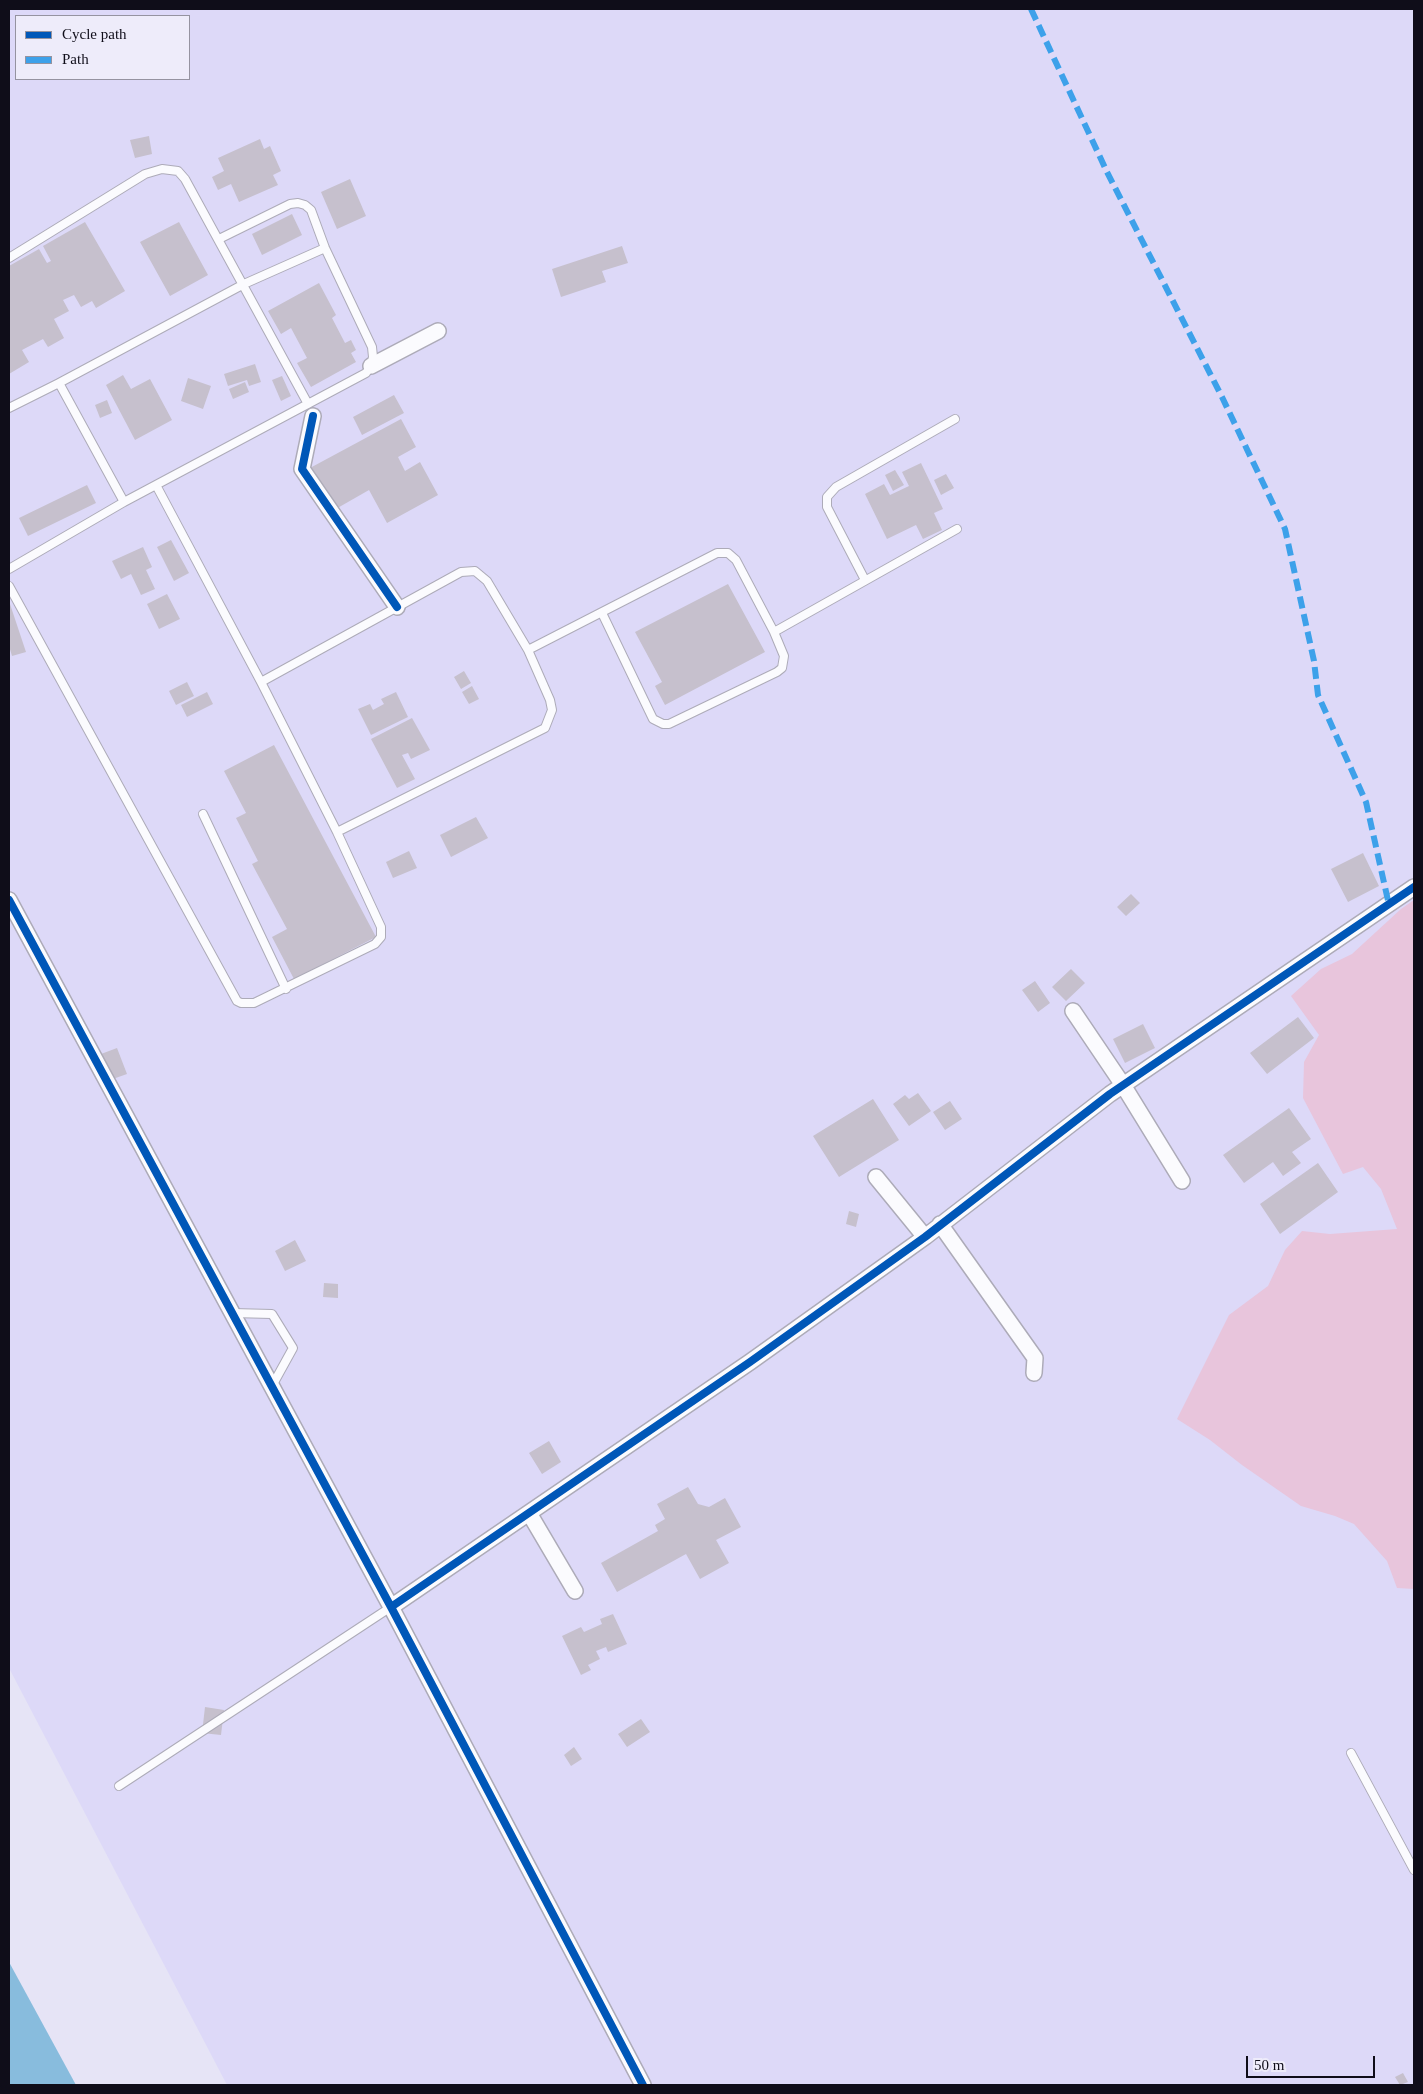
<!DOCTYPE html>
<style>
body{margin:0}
#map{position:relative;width:1423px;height:2094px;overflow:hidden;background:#e6e4f6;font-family:Georgia,serif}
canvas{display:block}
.frame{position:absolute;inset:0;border:10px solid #0f0d19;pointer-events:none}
.legend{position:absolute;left:15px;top:15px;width:175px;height:65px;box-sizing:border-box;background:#eeecfa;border:1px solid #9593a0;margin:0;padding:6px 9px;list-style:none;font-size:15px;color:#0f0d19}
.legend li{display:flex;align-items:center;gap:10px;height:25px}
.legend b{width:25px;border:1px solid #9593a0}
.scale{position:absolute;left:1246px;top:2056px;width:129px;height:22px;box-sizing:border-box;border:2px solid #0f0d19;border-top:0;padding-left:6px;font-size:15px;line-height:18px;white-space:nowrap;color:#0f0d19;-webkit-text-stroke:4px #eeecfa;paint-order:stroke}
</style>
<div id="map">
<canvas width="1423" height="2094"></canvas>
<div class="frame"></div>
<ul class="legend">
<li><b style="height:6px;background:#0057b8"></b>Cycle path</li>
<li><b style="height:6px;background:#3da1ea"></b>Path</li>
</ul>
<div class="scale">50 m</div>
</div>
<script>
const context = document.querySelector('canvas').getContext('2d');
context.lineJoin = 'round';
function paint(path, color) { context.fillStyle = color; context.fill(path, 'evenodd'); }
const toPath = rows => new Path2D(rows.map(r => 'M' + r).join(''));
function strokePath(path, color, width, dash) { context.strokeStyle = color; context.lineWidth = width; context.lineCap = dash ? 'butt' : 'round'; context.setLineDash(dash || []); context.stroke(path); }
paint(toPath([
 [9,9,1414,9,1414,2085,227,2085,9,1668],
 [16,16,189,16,189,79,16,79]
]), '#ddd9f8');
paint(toPath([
 [1414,900,1414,1589,1397,1588,1387,1561,1354,1524,1335,1516,1301,1506,1242,1465,1210,1440,1177,1419,1229,1315,1268,1286,1285,1250,1302,1231,1330,1234,1397,1229,1381,1189,1363,1167,1343,1174,1303,1098,1304,1062,1319,1035,1291,996,1321,969,1352,954,1401,909]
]), '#e8c5dc');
paint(toPath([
 [9,1962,76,2085,9,2085]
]), '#88bcdd');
paint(toPath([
 [149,136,152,154,135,158,130,140],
 [260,139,264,149,270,146,281,171,273,175,278,185,239,202,231,184,218,190,212,177,224,171,218,158],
 [350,179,366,216,337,229,321,192],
 [292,214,302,235,262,255,252,234],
 [85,222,125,291,96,308,92,301,81,307,74,295,63,300,69,311,54,319,64,338,48,347,43,339,22,350,29,362,9,374,9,266,39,249,47,263,51,261,43,246],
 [179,222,208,275,170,296,140,242],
 [622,246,628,263,602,271,606,282,561,297,552,269],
 [319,283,336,315,332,318,345,343,351,340,356,350,351,353,356,362,311,387,297,363,307,358,291,328,281,334,268,311],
 [255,364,261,382,249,386,247,380,228,386,224,374],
 [123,375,131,389,150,379,172,420,135,440,106,385],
 [282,376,291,396,281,401,272,380],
 [188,378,211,386,203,409,181,401],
 [245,382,249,392,233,399,229,389],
 [394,395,404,413,362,435,353,417],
 [107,400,112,413,100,418,95,405],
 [401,419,416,447,398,457,405,471,420,462,438,495,387,523,369,490,334,510,310,468],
 [921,463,943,509,934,513,942,530,923,539,916,525,887,539,865,494,884,484,890,495,909,486,902,472],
 [895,470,904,485,893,491,885,475],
 [946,474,954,488,941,495,934,480],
 [87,485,96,503,28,536,19,518],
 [171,540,189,573,174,581,157,547],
 [143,547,152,567,146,570,155,589,141,595,131,574,121,579,112,561],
 [728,584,765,652,665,705,655,686,662,682,635,632],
 [167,594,180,619,159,629,147,604],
 [9,601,26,652,12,656,9,646],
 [464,671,471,683,461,689,454,677],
 [187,682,194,696,176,705,169,691],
 [472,686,479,699,469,704,462,692],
 [207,692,213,704,187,717,181,705],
 [396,692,408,717,371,735,358,709,370,704,373,710,384,704,381,699],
 [412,718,430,750,411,759,408,753,402,755,415,779,397,788,371,739],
 [274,745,376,937,294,979,272,937,287,929,252,864,258,861,236,818,246,813,224,771],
 [476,817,488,838,451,857,440,835],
 [409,851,417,868,393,878,386,862],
 [1363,853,1379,886,1348,902,1331,869],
 [1131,894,1140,903,1126,916,1117,907],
 [1071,969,1085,983,1066,1001,1052,987],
 [1035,981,1050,1003,1038,1012,1022,990],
 [1298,1017,1314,1038,1267,1074,1250,1053],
 [1143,1024,1155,1048,1125,1063,1113,1039],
 [117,1048,127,1074,110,1080,101,1054],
 [918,1093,931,1111,909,1126,893,1104,905,1095,909,1099],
 [873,1099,899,1140,839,1177,813,1136],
 [950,1101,962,1119,945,1130,933,1112],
 [1289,1108,1311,1139,1292,1152,1301,1163,1283,1176,1273,1162,1244,1183,1223,1155],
 [1318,1163,1338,1192,1280,1234,1260,1204],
 [849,1211,859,1214,856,1227,846,1224],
 [295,1240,306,1261,285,1271,275,1251],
 [324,1283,338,1284,338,1298,323,1297],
 [549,1441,561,1462,542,1474,529,1453],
 [688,1487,698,1504,709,1507,725,1498,741,1527,716,1540,729,1563,700,1579,686,1554,617,1592,601,1563,658,1531,655,1525,665,1519,657,1504],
 [613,1614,627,1644,608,1652,606,1647,596,1651,600,1659,588,1665,591,1670,581,1675,562,1636,581,1627,584,1632,602,1624,600,1619],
 [205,1707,224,1710,221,1735,202,1733],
 [641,1719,650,1732,627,1747,618,1734],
 [574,1747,582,1759,571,1766,564,1755],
 [1403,2073,1408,2082,1400,2085,1395,2077]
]), '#c6c0cd');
const lane = toPath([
 [9,258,145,174,162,169,178,171,185,179,308,404],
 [59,383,124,502],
 [9,408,59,383,244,284,325,248],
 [9,569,124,502,366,373,371,366,373,357,372,347,325,248,311,210,305,205,298,203,290,204,219,239],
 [865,580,827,507,827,497,836,487,955,419],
 [9,586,237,1001,241,1003,254,1003,375,944,381,937,381,927,337,832,261,682,156,485],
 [602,613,653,719,663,724,669,724,777,672,782,668,784,656,774,632],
 [261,682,461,572,475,571,487,581,528,650,717,553,728,553,736,560,774,632,957,529],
 [203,814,286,989],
 [337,832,545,728,552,710,550,700,528,650],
 [232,1313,272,1314,293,1348,272,1386],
 [1351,1753,1414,1870],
 [119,1786,391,1607]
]);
const street = toPath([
 [371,366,438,331],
 [313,416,302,469,397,607],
 [9,900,391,1607,643,2085],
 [1073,1011,1123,1085,1182,1181],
 [876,1177,925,1237],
 [940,1224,1035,1358,1034,1373],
 [529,1513,575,1591],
 [391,1607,750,1362,925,1237,1110,1094,1414,887]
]);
strokePath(lane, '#adabb8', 10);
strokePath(street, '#adabb8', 18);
strokePath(lane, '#fbfbfe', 8);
strokePath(street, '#fbfbfe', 15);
strokePath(toPath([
 [1031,9,1107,172,1222,397,1285,529,1314,661,1318,695,1366,802,1389,905]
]), '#3da1ea', 6, [12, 6]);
strokePath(toPath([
 [313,416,302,469,397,607],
 [9,900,391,1607,643,2085],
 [391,1607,750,1362,925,1237,1110,1094,1414,887]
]), '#0057b8', 8);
</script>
